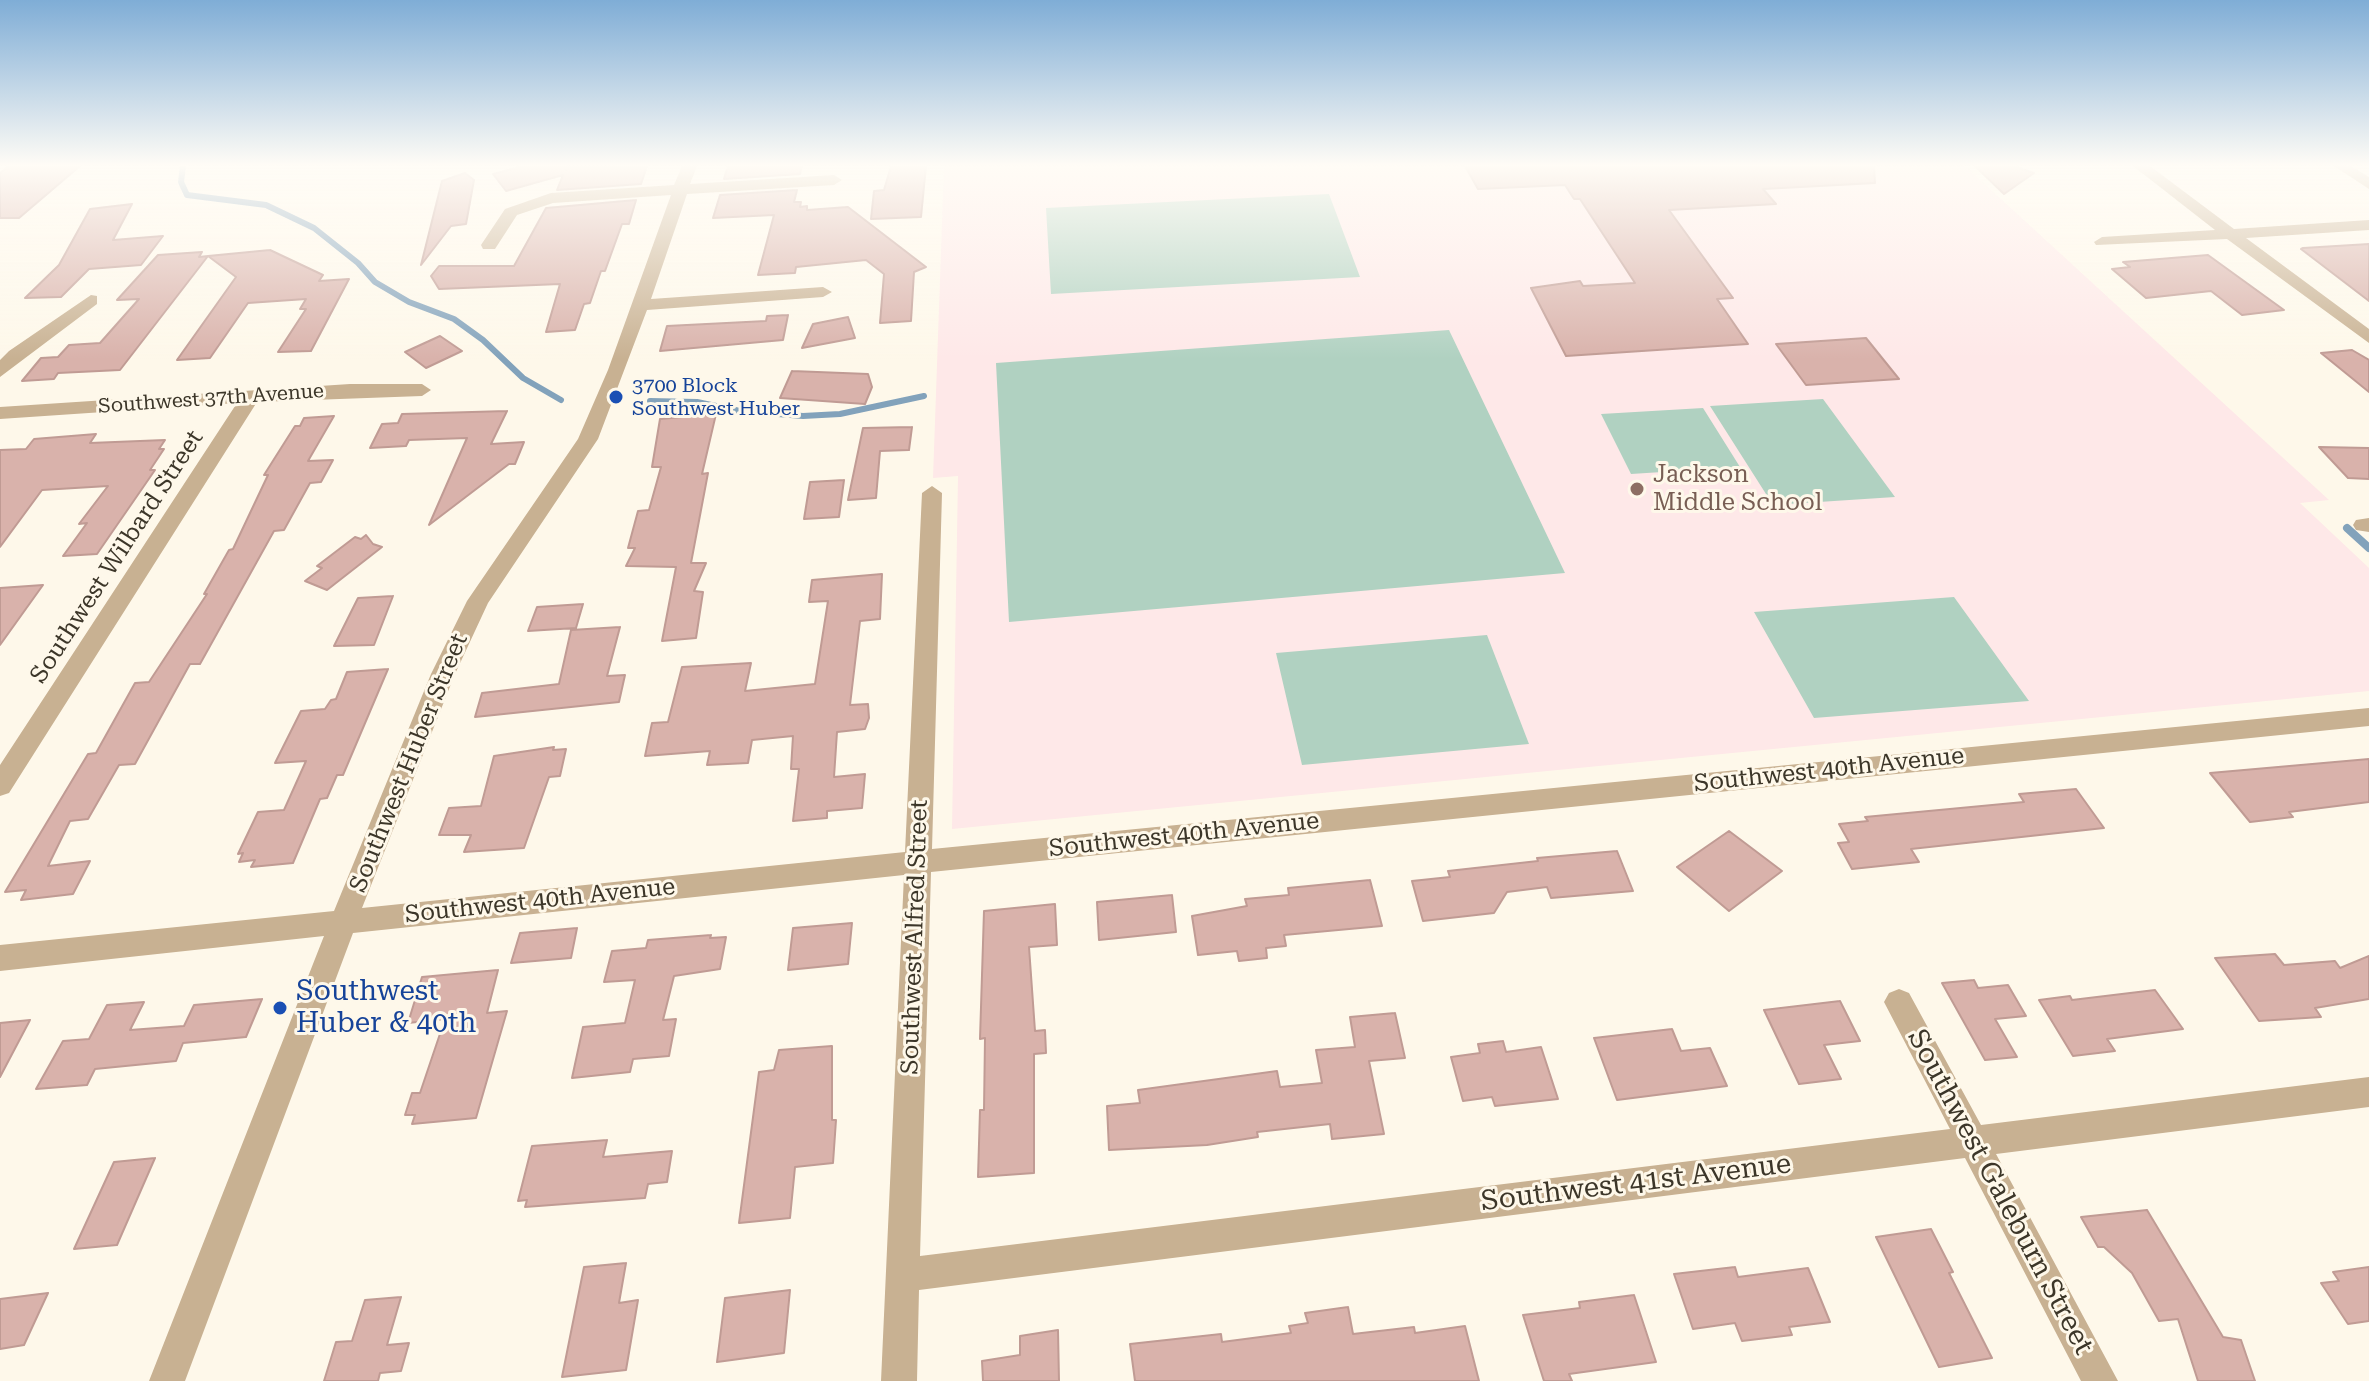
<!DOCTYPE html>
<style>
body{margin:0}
canvas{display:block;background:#fef8ea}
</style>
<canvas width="2369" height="1381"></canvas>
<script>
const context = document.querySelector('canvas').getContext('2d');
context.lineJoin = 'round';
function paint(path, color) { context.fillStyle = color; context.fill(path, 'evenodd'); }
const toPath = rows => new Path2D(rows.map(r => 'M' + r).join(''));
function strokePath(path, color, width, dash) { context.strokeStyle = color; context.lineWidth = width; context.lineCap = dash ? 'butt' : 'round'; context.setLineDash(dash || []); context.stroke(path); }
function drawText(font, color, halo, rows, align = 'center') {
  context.font = font + ' "Roboto Serif",serif'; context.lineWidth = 6; context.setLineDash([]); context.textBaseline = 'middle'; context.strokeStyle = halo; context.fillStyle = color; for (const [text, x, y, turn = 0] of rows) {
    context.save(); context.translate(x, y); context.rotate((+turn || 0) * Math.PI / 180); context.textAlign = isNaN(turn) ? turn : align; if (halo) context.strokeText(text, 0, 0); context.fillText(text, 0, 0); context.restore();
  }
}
paint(toPath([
 [944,166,1965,166,2329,500,2300,503,2369,568,2369,691,952,829,958,476,933,478]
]), '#fee8e8');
paint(toPath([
 [1329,194,1360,277,1051,294,1046,208],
 [1449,330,1565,573,1009,622,996,363],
 [1823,399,1895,497,1773,505,1710,406],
 [1703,408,1740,467,1631,474,1601,414],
 [1954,597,2029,701,1814,718,1754,612],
 [1487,635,1529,744,1302,765,1276,653]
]), '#b0d1c1');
strokePath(toPath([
 [183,166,181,182,187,195,266,205,314,228,358,263,375,282,409,302,454,319,483,340,523,378,561,400],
 [650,401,697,402,740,411,803,416,840,414,924,396]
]), '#82a2bb', 6);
strokePath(toPath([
 [2347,528,2369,548]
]), '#82a2bb', 8);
const building = toPath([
 [9,166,80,166,19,218,0,218,0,173,9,166],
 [523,166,565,166,566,170,568,167,647,166,641,184,557,190,563,175,506,191,493,174,523,166],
 [728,166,802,166,800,174,724,179,728,166],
 [891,166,926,166,921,217,871,219,874,191,884,190,891,166],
 [1465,166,1874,166,1875,183,1763,189,1776,204,1669,210,1733,298,1717,299,1748,344,1566,356,1531,288,1580,281,1583,286,1635,283,1580,199,1574,199,1565,185,1478,189,1465,166],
 [1975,166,2013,166,2034,173,2004,194,1975,166],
 [465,173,474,180,466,224,451,226,421,265,442,181,465,173],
 [797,190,794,202,801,202,800,207,807,206,807,210,848,207,926,267,914,272,911,321,880,323,884,274,866,260,796,267,795,273,758,275,774,215,713,218,720,195,797,190],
 [636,200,629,224,622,224,605,271,601,271,590,303,584,304,575,330,546,332,560,284,439,289,431,276,439,266,514,266,546,208,636,200],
 [132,204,113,240,163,236,141,265,89,269,61,297,25,298,59,265,90,209,132,204],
 [2369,244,2369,301,2301,249,2303,248,2369,244],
 [270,250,323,275,319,281,349,279,311,351,278,352,306,309,300,309,306,299,248,303,210,358,177,360,236,277,208,256,270,250],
 [202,252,199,257,208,256,120,370,58,373,54,379,22,381,41,358,58,357,69,345,100,343,139,299,117,300,158,255,202,252],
 [2208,255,2284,310,2242,315,2211,291,2146,298,2112,269,2130,267,2123,262,2208,255],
 [788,315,783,340,660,351,667,326,766,321,767,316,788,315],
 [848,317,855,338,802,348,813,324,848,317],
 [440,336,462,351,426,368,405,352,440,336],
 [1866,338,1899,379,1806,385,1776,344,1866,338],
 [2352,350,2369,360,2369,392,2321,353,2352,350],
 [792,371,868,374,872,387,865,404,780,398,792,371],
 [507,411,491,444,524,442,515,464,509,464,429,525,467,438,409,440,406,446,370,448,382,424,398,423,402,414,507,411],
 [716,414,702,474,708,473,691,563,706,563,694,591,703,592,696,638,662,641,676,567,626,566,635,548,628,548,638,511,649,510,661,467,652,467,660,419,716,414],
 [334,416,308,461,333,460,321,482,310,483,284,530,274,531,200,664,190,664,135,764,119,765,88,819,70,821,48,866,90,861,73,894,21,900,26,890,5,892,88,754,96,753,135,683,149,682,207,594,204,594,229,550,233,549,268,475,264,475,295,426,300,426,304,418,334,416],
 [912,427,909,450,880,451,876,498,848,500,863,428,912,427],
 [96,434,90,443,165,440,159,449,164,449,150,470,155,470,97,554,63,556,87,523,79,524,108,486,42,490,0,547,0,450,26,449,34,439,96,434],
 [2319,447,2369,448,2369,479,2348,478,2319,447],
 [844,480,839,517,804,519,810,482,844,480],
 [366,535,373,544,382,547,327,590,305,581,322,568,317,566,355,537,361,539,366,535],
 [882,574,880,619,860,621,850,705,868,704,869,718,865,729,837,732,834,777,865,774,862,808,827,811,827,818,793,821,799,769,791,769,793,736,752,740,748,763,707,765,710,751,645,756,652,723,668,722,682,667,751,663,745,691,815,684,828,601,809,602,812,580,882,574],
 [43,585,0,645,0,588,43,585],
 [393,596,374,645,334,646,358,598,393,596],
 [583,604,576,628,528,631,537,607,583,604],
 [620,627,607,676,625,675,619,702,475,717,482,693,559,684,571,630,620,627],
 [388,669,343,775,337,775,327,798,320,799,293,863,251,867,255,860,239,862,243,853,238,854,258,812,284,810,306,761,275,763,301,711,325,709,331,700,336,699,347,672,388,669],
 [554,747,553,750,566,749,560,776,549,777,524,848,464,852,471,835,439,835,449,808,481,806,494,756,554,747],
 [2369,759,2369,802,2289,812,2293,817,2250,822,2210,773,2369,759],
 [2076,789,2104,828,1911,849,1919,862,1852,869,1838,843,1849,842,1839,824,1868,821,1865,817,2024,802,2019,794,2076,789],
 [1729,831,1782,871,1729,911,1677,867,1729,831],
 [1617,851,1633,891,1551,898,1547,887,1507,892,1494,913,1423,921,1412,881,1450,877,1448,871,1538,861,1537,858,1617,851],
 [1370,880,1382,926,1284,935,1286,946,1266,948,1267,958,1239,961,1237,951,1198,955,1192,916,1247,906,1245,899,1289,895,1288,888,1370,880],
 [1172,895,1176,932,1099,940,1097,902,1172,895],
 [1055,904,1057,945,1029,947,1035,1031,1045,1030,1046,1053,1034,1054,1034,1173,978,1177,980,1110,984,1110,985,1038,980,1039,984,911,1055,904],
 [852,923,848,964,788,970,793,928,852,923],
 [577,928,571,958,511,963,520,933,577,928],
 [711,935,710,938,726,937,720,969,674,976,663,1020,676,1019,669,1056,633,1059,630,1072,572,1078,583,1027,625,1023,635,980,604,982,612,951,646,948,648,940,711,935],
 [2275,954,2284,965,2335,961,2340,968,2369,956,2369,999,2315,1008,2321,1017,2259,1021,2215,958,2275,954],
 [498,970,487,1013,507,1011,476,1118,412,1124,415,1115,405,1115,412,1093,420,1093,445,1019,408,1023,422,977,498,970],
 [1974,980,1978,988,2008,985,2026,1016,1995,1019,2017,1057,1985,1060,1942,983,1974,980],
 [2155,990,2183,1029,2107,1039,2115,1051,2073,1056,2039,1000,2070,996,2072,1000,2155,990],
 [262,999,246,1037,183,1043,176,1061,95,1069,87,1085,36,1089,63,1041,89,1039,107,1005,144,1002,130,1030,184,1026,194,1005,262,999],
 [1840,1001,1860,1041,1824,1045,1841,1079,1799,1084,1764,1010,1840,1001],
 [1395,1013,1405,1058,1369,1061,1384,1134,1332,1139,1330,1124,1257,1132,1258,1137,1207,1145,1109,1150,1107,1106,1140,1103,1138,1090,1277,1071,1280,1087,1322,1083,1316,1050,1355,1047,1350,1017,1395,1013],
 [30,1020,0,1077,0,1023,30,1020],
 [1672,1029,1681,1051,1710,1048,1727,1086,1617,1100,1594,1038,1672,1029],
 [1503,1041,1506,1052,1541,1047,1558,1099,1495,1106,1492,1097,1463,1101,1451,1057,1480,1053,1478,1044,1503,1041],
 [832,1046,832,1120,836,1120,833,1163,795,1167,790,1218,739,1223,759,1072,774,1070,779,1050,832,1046],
 [607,1140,603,1157,672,1151,667,1182,648,1184,645,1198,525,1207,527,1200,518,1201,532,1146,607,1140],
 [155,1158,117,1245,74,1249,114,1162,155,1158],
 [2147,1210,2223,1337,2241,1340,2255,1381,2198,1381,2178,1319,2159,1321,2132,1273,2104,1247,2098,1247,2081,1217,2147,1210],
 [1931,1229,1953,1272,1949,1273,1992,1358,1939,1367,1876,1237,1931,1229],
 [626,1263,619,1303,638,1300,626,1370,562,1377,584,1267,626,1263],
 [1735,1267,1738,1277,1808,1268,1830,1322,1789,1327,1792,1335,1742,1341,1735,1323,1693,1329,1674,1274,1735,1267],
 [2369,1267,2369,1321,2348,1324,2321,1283,2339,1281,2333,1272,2369,1267],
 [790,1290,784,1353,717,1362,725,1298,790,1290],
 [48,1293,24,1345,0,1349,0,1299,48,1293],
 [1634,1295,1656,1362,1569,1374,1572,1381,1544,1381,1523,1315,1580,1308,1579,1302,1634,1295],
 [401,1297,387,1345,409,1343,401,1371,380,1373,378,1381,324,1381,336,1342,352,1341,365,1300,401,1297],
 [1348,1307,1353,1334,1414,1327,1415,1333,1465,1326,1479,1381,1135,1381,1130,1344,1221,1334,1222,1342,1291,1333,1289,1326,1308,1323,1305,1313,1348,1307],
 [1058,1330,1059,1381,983,1381,982,1361,1020,1355,1020,1336,1058,1330]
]);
paint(building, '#d9b2ab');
strokePath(building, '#c09b94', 2);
paint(toPath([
 [682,166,697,166,690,184,834,175,842,180,834,185,687,194,651,299,823,287,832,292,823,297,647,310,598,439,488,603,455,674,362,908,905,852,922,493,932,486,942,493,932,849,2369,708,2369,726,931,872,920,1256,1950,1129,1884,1002,1889,993,1899,989,1909,993,1981,1125,2369,1077,2369,1107,1996,1154,2118,1381,2081,1381,1965,1158,919,1290,917,1381,881,1381,904,875,353,933,185,1381,149,1381,324,936,0,971,0,945,334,911,431,674,467,601,578,439,608,370,671,195,553,203,517,215,495,249,483,249,481,245,505,209,551,193,674,185,682,166],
 [2133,166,2150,166,2234,229,2369,220,2369,230,2246,238,2369,329,2369,343,2227,239,2096,245,2094,242,2102,237,2215,230,2133,166],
 [2334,166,2351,166,2369,177,2369,189,2334,166],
 [91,295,97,296,97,304,0,377,0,360,9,351,91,295],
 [350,384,422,384,431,390,422,396,257,402,9,793,0,796,0,765,237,403,0,419,0,407,350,384],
 [2369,518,2369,532,2356,530,2353,525,2356,520,2369,518]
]), '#c8b192');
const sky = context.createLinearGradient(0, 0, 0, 359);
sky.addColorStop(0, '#7fadd6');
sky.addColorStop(0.46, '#fffcf6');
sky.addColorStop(1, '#fffcf600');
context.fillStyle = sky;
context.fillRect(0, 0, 2369, 359);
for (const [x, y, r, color] of [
 [616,397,8,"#1a4fb4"],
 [1637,489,8,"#8d6e63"],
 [280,1008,8,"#1a4fb4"]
]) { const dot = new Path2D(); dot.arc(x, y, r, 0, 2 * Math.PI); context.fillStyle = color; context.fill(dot); strokePath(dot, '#fef8ea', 3); }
drawText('20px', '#164399', '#fef8ea', [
 ["3700 Block",632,386],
 ["Southwest Huber",632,409]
], 'left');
drawText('20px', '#3c3629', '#fef8ea', [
 ["Southwest 37th Avenue",211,399,-4]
]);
drawText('24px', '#785e54', '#fef8ea', [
 ["Jackson",1653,475],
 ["Middle School",1653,503]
], 'left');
drawText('24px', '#3c3629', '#fef8ea', [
 ["Southwest Wilbard Street",117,557,-57],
 ["Southwest Huber Street",409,763,-68],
 ["Southwest 40th Avenue",1829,770,-6],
 ["Southwest 40th Avenue",1184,835,-6],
 ["Southwest 40th Avenue",540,901,-6],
 ["Southwest Alfred Street",915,937,-88]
]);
drawText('28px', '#164399', '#fef8ea', [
 ["Southwest",296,992],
 ["Huber & 40th",296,1024]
], 'left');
drawText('28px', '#3c3629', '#fef8ea', [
 ["Southwest 41st Avenue",1636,1183,-7],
 ["Southwest Galeburn Street",2000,1192,62]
]);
</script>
